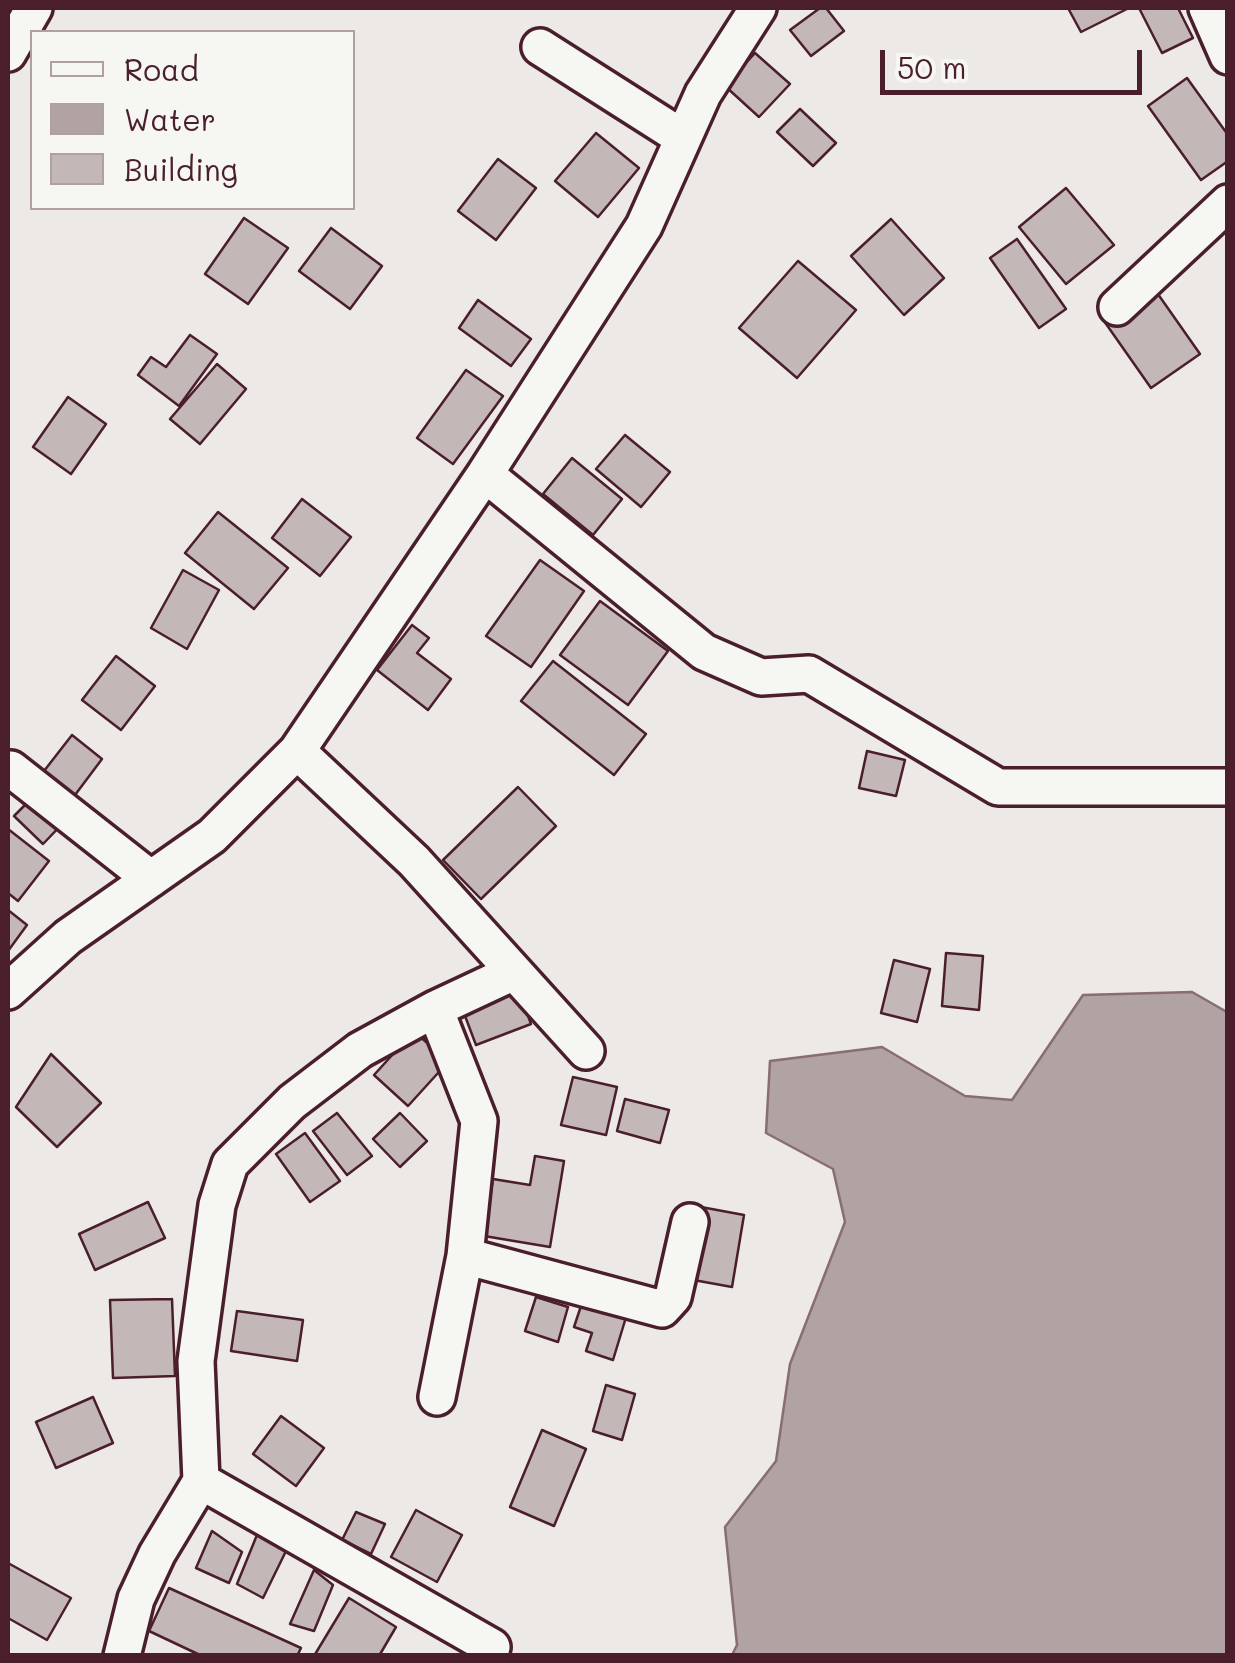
<!DOCTYPE html>
<style>
body{margin:0}
#map{position:relative;width:1235px;height:1663px;overflow:hidden;background:#ece9e6;font-family:Mali,sans-serif}
canvas{display:block}
.frame{position:absolute;inset:0;border:10px solid #4a1f2b;pointer-events:none}
.legend{position:absolute;left:30px;top:30px;width:325px;height:180px;box-sizing:border-box;background:#f6f6f2;border:2px solid #b1a0a2;margin:0;padding:12px 18px;list-style:none;font-size:30px;color:#4a1f2b}
.legend li{display:flex;align-items:center;gap:20px;height:50px}
.legend b{width:50px;border:2px solid #b1a0a2}
.scale{position:absolute;left:880px;top:50px;width:262px;height:45px;box-sizing:border-box;border:5px solid #4a1f2b;border-top:0;padding-left:12px;font-size:30px;line-height:35px;white-space:nowrap;color:#4a1f2b;-webkit-text-stroke:8px #f6f6f2;paint-order:stroke}
</style>
<div id="map">
<canvas width="1235" height="1663"></canvas>
<div class="frame"></div>
<ul class="legend">
<li><b style="height:12px;background:#f6f6f2"></b>Road</li>
<li><b style="height:28px;background:#b1a2a3"></b>Water</li>
<li><b style="height:28px;background:#c4b7b7"></b>Building</li>
</ul>
<div class="scale">50 m</div>
</div>
<script>
const context = document.querySelector('canvas').getContext('2d');
context.lineJoin = 'round';
function paint(path, color) { context.fillStyle = color; context.fill(path, 'evenodd'); }
const toPath = rows => new Path2D(rows.map(r => 'M' + r).join(''));
function strokePath(path, color, width, dash) { context.strokeStyle = color; context.lineWidth = width; context.lineCap = dash ? 'butt' : 'round'; context.setLineDash(dash || []); context.stroke(path); }
const water = toPath([
 [1192,992,1227,1012,1227,1655,732,1655,737,1645,725,1527,776,1461,790,1364,845,1222,833,1169,766,1133,770,1061,882,1047,965,1096,1012,1100,1083,995,1192,992]
]);
paint(water, '#b1a2a3');
strokePath(water, '#886e73', 2.5);
const building = toPath([
 [820,8,826,8,844,31,811,56,790,30,820,8],
 [1068,8,1127,8,1127,9,1081,32,1068,8],
 [1139,8,1178,8,1193,38,1162,53,1139,8],
 [755,53,790,84,759,117,725,86,755,53],
 [1187,78,1228,135,1228,161,1201,180,1148,106,1187,78],
 [800,109,836,143,813,166,777,132,800,109],
 [596,133,639,168,598,217,555,181,596,133],
 [498,159,536,188,496,240,458,211,498,159],
 [1066,188,1114,245,1066,284,1019,227,1066,188],
 [244,218,288,248,248,304,205,274,244,218],
 [891,219,944,278,904,315,851,256,891,219],
 [331,228,382,266,350,309,299,271,331,228],
 [1017,239,1066,309,1039,328,990,258,1017,239],
 [798,261,856,310,797,378,739,328,798,261],
 [1153,287,1200,354,1151,388,1104,321,1153,287],
 [478,300,531,339,511,366,459,328,478,300],
 [190,335,217,354,179,406,138,375,151,357,166,367,190,335],
 [217,364,246,389,200,444,170,419,217,364],
 [466,370,503,396,453,464,417,438,466,370],
 [68,397,106,424,71,474,33,447,68,397],
 [625,435,670,472,641,507,596,469,625,435],
 [572,458,622,499,593,535,543,494,572,458],
 [302,499,351,537,320,576,272,538,302,499],
 [218,512,288,568,254,609,185,553,218,512],
 [540,560,584,591,531,667,486,636,540,560],
 [183,570,219,590,187,649,151,628,183,570],
 [600,601,668,651,628,705,560,655,600,601],
 [412,625,429,638,417,653,451,679,428,710,377,670,412,625],
 [116,656,155,686,121,730,82,700,116,656],
 [553,661,646,734,614,775,521,701,553,661],
 [72,735,102,759,75,795,44,771,72,735],
 [867,751,905,760,896,796,859,788,867,751],
 [518,787,556,826,481,899,443,860,518,787],
 [38,792,66,820,43,844,14,816,38,792],
 [8,829,49,861,18,901,8,893,8,829],
 [8,910,27,925,8,951,8,910],
 [946,953,983,956,979,1010,942,1006,946,953],
 [894,960,930,969,917,1022,881,1013,894,960],
 [518,988,531,1024,476,1045,462,1008,518,988],
 [414,1031,448,1062,408,1106,374,1075,414,1031],
 [51,1054,101,1103,57,1147,16,1107,51,1054],
 [573,1077,617,1087,606,1135,561,1125,573,1077],
 [625,1099,669,1110,660,1143,617,1131,625,1099],
 [337,1113,372,1156,347,1175,313,1131,337,1113],
 [400,1113,427,1141,400,1167,373,1139,400,1113],
 [305,1133,340,1181,310,1202,276,1154,305,1133],
 [535,1156,564,1161,550,1247,484,1236,493,1179,530,1185,535,1156],
 [148,1202,165,1238,95,1270,79,1234,148,1202],
 [701,1207,744,1215,732,1287,688,1279,701,1207],
 [536,1297,568,1307,558,1342,525,1331,536,1297],
 [172,1299,175,1376,113,1378,110,1300,172,1299],
 [583,1300,627,1314,613,1360,586,1351,592,1333,574,1327,583,1300],
 [237,1311,303,1320,297,1361,231,1351,237,1311],
 [606,1385,635,1394,622,1440,593,1431,606,1385],
 [93,1397,113,1443,56,1468,36,1422,93,1397],
 [281,1416,324,1448,296,1486,253,1454,281,1416],
 [542,1430,586,1449,554,1526,510,1507,542,1430],
 [416,1510,462,1535,437,1582,391,1557,416,1510],
 [356,1512,385,1524,371,1554,342,1540,356,1512],
 [259,1530,286,1551,263,1598,237,1584,259,1530],
 [212,1531,242,1552,229,1583,196,1568,212,1531],
 [8,1563,71,1598,47,1640,8,1618,8,1563],
 [314,1570,333,1585,314,1631,290,1624,314,1570],
 [169,1588,301,1648,297,1656,202,1656,149,1631,169,1588],
 [349,1598,396,1627,379,1656,314,1656,349,1598]
]);
paint(building, '#c4b7b7');
strokePath(building, '#4a1f2b', 2.5);
const street = toPath([
 [1207,8,1228,56],
 [540,47,683,138],
 [8,53,34,8],
 [1117,307,1228,203],
 [485,474,704,652,761,677,809,674,998,787,1228,787],
 [297,751,414,861,586,1051],
 [11,769,151,879],
 [8,991,68,937,212,836,297,751,485,474,644,226,703,94,758,8],
 [435,1009,514,972],
 [465,1256,662,1309,673,1297,690,1222],
 [201,1481,492,1647],
 [122,1656,136,1599,157,1554,201,1481,196,1361,217,1205,230,1164,292,1102,360,1050,435,1009,479,1121,465,1256,437,1397]
]);
strokePath(street, '#4a1f2b', 42);
strokePath(street, '#f6f6f2', 35);
</script>
